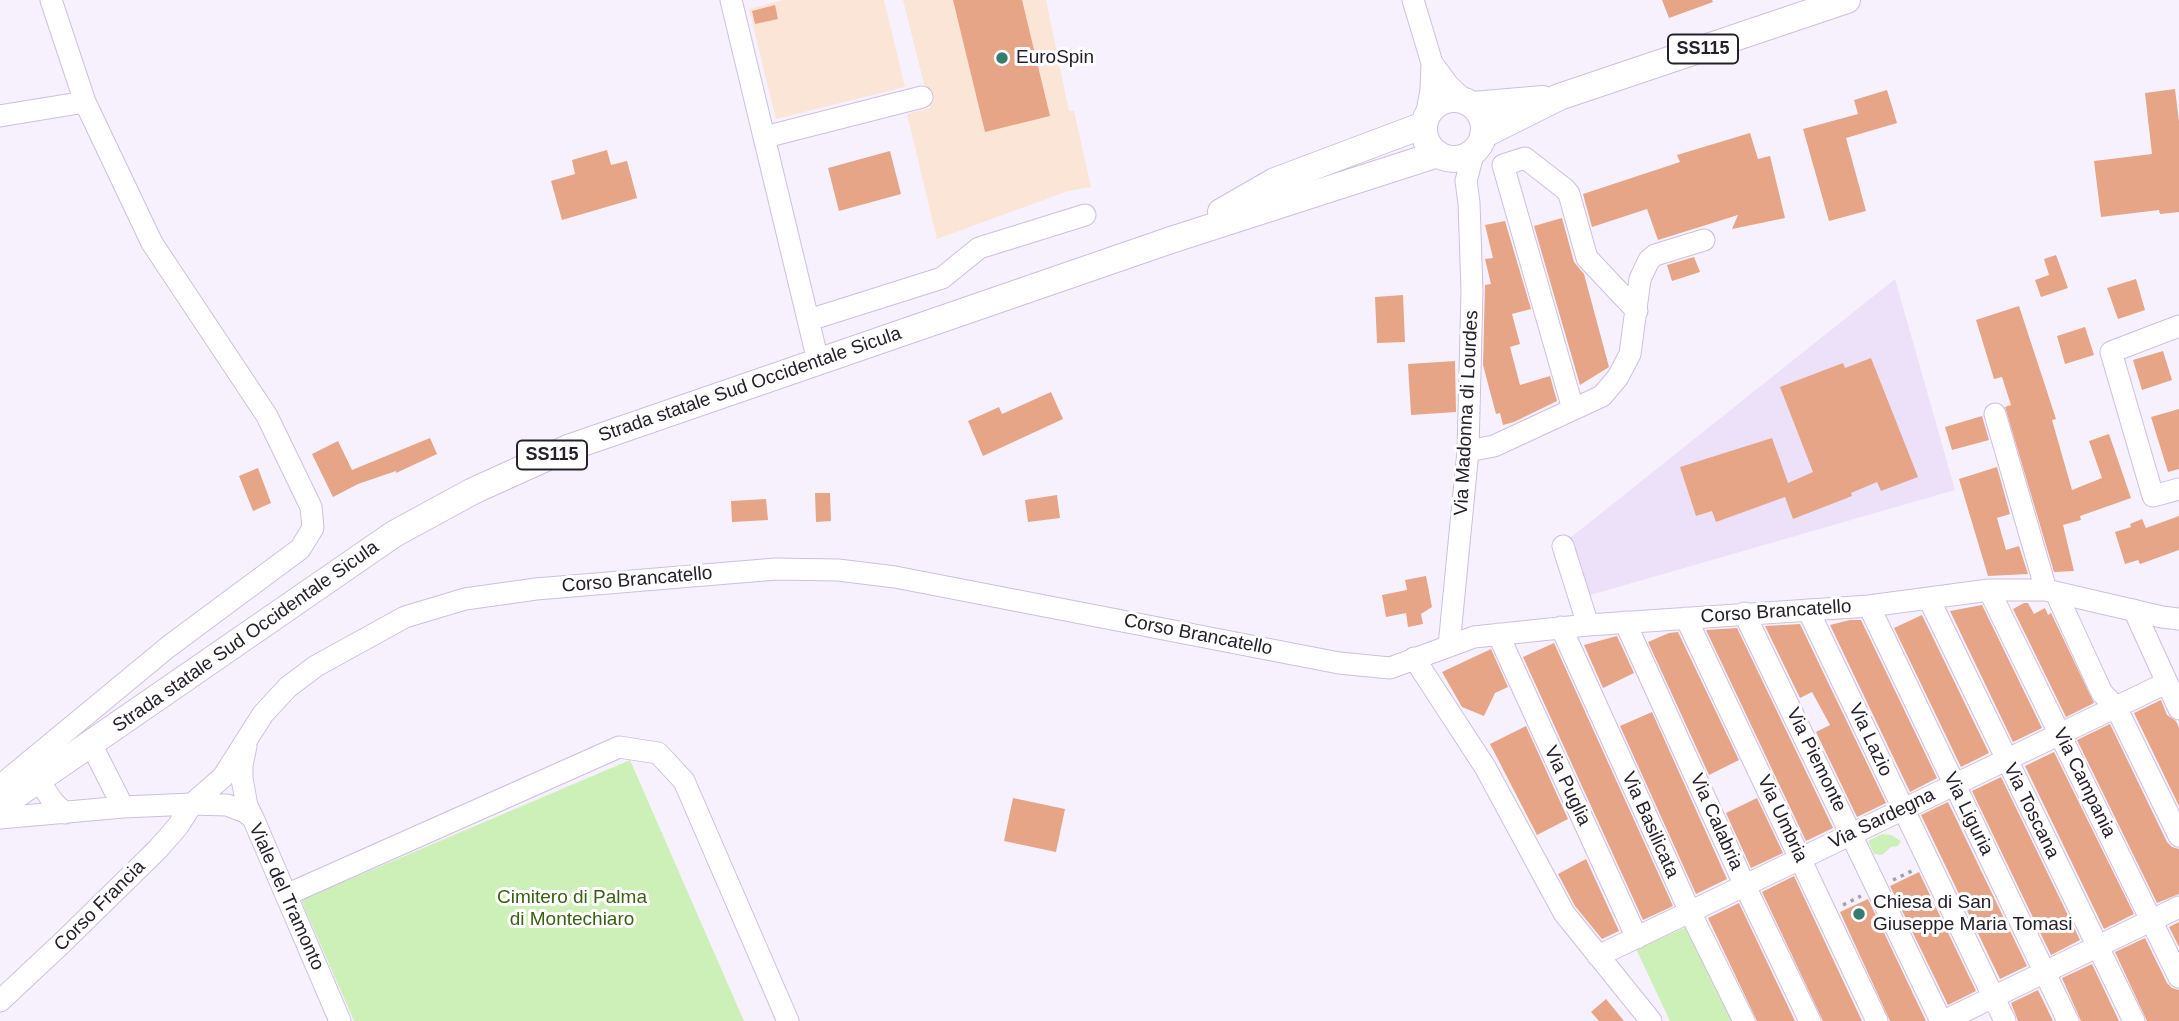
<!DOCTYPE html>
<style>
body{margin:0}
canvas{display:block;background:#f7f1fe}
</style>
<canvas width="2179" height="1021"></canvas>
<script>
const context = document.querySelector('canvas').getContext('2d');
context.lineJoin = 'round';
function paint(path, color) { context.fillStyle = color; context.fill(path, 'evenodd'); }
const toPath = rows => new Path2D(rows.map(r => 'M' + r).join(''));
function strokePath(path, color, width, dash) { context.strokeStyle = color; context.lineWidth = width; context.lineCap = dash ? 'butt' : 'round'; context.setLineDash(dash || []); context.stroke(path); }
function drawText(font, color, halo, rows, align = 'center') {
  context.font = font + ' Arial,sans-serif'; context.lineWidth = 6; context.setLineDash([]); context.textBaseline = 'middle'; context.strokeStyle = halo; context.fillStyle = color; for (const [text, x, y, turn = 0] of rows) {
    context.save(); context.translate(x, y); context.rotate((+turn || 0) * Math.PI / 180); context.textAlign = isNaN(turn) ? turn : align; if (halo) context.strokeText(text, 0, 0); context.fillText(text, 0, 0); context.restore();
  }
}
paint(toPath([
 [783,0,884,0,905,87,776,119,749,9],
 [903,0,1046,0,1069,111,1074,111,1091,187,1068,191,937,239,907,114,930,108]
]), '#fbe5d7');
paint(toPath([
 [1895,279,1955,490,1587,596,1570,538]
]), '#ece1f9');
paint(toPath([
 [630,760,744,1021,354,1021,301,900],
 [1882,834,1891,835,1901,841,1898,846,1891,847,1882,855,1874,854,1868,841],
 [1687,927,1733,1021,1670,1021,1636,949]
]), '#cdf0b8');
paint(toPath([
 [953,0,1022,0,1050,116,985,132],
 [1662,0,1712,0,1713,2,1669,18],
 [775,5,778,19,755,24,752,11],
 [2175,89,2179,122,2179,212,2160,214,2159,210,2101,217,2094,161,2152,154,2145,93],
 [1887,90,1897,123,1846,138,1866,211,1829,221,1803,129,1858,114,1854,100],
 [1750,133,1758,159,1770,156,1785,218,1732,229,1738,215,1658,240,1647,209,1592,227,1583,194,1680,162,1677,155],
 [607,150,611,165,627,161,637,198,562,220,551,181,575,174,572,160],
 [890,151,901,194,839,211,828,168],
 [1562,218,1574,262,1584,274,1609,367,1580,385,1534,226],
 [1505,221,1531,309,1512,314,1520,344,1510,347,1520,385,1550,376,1557,401,1514,422,1503,425,1500,413,1496,414,1483,365,1485,285,1491,284,1485,259,1493,258,1485,225],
 [2056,255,2068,288,2041,297,2035,280,2049,275,2044,259],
 [1694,257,1700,272,1672,281,1667,265],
 [2136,279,2145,310,2118,319,2107,288],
 [1403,295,1405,342,1377,343,1375,297],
 [2019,306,2056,419,2052,420,2072,490,2102,478,2089,441,2109,434,2131,498,2080,516,2081,520,2063,525,2074,571,2054,572,2005,407,2011,405,2002,377,1994,379,1976,320],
 [2085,327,2094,355,2065,364,2057,336],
 [2163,351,2172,380,2142,390,2133,360],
 [1871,358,1918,477,1881,491,1877,482,1851,493,1852,496,1793,519,1785,497,1716,522,1712,511,1696,516,1680,467,1772,438,1788,483,1813,472,1780,387,1843,363,1845,368],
 [1455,361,1456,412,1411,415,1408,364],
 [1051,392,1063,419,983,456,968,421,999,407,1002,414],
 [2179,409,2179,469,2168,472,2151,417],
 [1982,416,1989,440,1952,450,1945,427],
 [430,438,437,454,396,473,396,471,358,484,333,497,312,454,338,441,352,470],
 [1997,467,2010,514,1997,518,2006,550,2019,546,2028,574,1988,576,1959,479],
 [258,468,271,503,253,511,239,476],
 [815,493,830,493,831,521,816,522],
 [1057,495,1060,518,1028,522,1025,500],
 [766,499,768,520,732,522,731,501],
 [2179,516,2179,550,2140,564,2138,560,2125,564,2115,532,2131,527,2130,524,2142,519,2146,528],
 [1426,576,1432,607,1421,614,1423,624,1408,627,1406,613,1386,617,1382,595,1407,590,1405,580],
 [2024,603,2028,603,2034,614,2045,608,2048,615,2051,613,2094,703,2066,717,2013,609],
 [1982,605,2042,728,2013,742,1950,611],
 [1922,615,1989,753,1961,767,1894,628],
 [1850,620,1861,620,1937,778,1910,792,1830,625],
 [1800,624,1886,803,1857,817,1816,732,1830,725,1812,692,1800,698,1765,626],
 [1737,628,1833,828,1806,841,1706,630],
 [1678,632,1739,760,1709,775,1648,642,1669,633],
 [1617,636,1634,673,1603,688,1584,645],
 [1554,643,1673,906,1643,920,1523,657],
 [1491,649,1508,687,1495,693,1484,716,1462,707,1442,672],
 [2161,700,2167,715,2176,721,2179,728,2179,806,2134,713],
 [1652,712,1727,879,1696,894,1620,726],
 [2110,724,2167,842,2172,847,2179,849,2179,894,2157,903,2077,740],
 [1526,726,1568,819,1537,835,1490,744],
 [2054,752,2134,914,2104,929,2025,766],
 [2001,777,2080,940,2051,955,1972,791],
 [1013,798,1065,809,1056,852,1004,841],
 [1757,798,1783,853,1751,868,1726,813],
 [1948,802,2027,966,2000,979,1921,815],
 [1586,859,1619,931,1602,939,1575,906,1558,874],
 [1919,872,1976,991,1948,1005,1890,886],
 [1794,876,1862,1021,1823,1021,1762,892],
 [1868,899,1926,1021,1890,1021,1840,912],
 [1739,903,1795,1021,1757,1021,1708,918],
 [2179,922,2179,947,2169,927],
 [2145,938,2167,983,2172,988,2179,990,2179,1021,2147,1021,2115,952],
 [2092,964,2119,1021,2081,1021,2062,978],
 [2038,990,2053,1021,2018,1021,2011,1003],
 [1606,999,1624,1021,1599,1021,1591,1012]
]), '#e6a586');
const minor = toPath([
 [731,0,818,361],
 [1413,0,1432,63,1448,85,1465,101],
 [0,116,85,102],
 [1426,118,1431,90,1432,63],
 [765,137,922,97],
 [809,320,942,278,979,248,1085,215],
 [2179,326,2111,352,2153,496,2179,489],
 [1573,409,1503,165,1525,158,1565,189,1569,194,1587,258,1637,311],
 [1995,414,2046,590],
 [1468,451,1494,446,1602,396,1618,377,1630,354,1640,279,1649,260,1655,255,1704,240],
 [1563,546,1588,625],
 [1989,590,2179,977],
 [2056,593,2102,693,2116,707,2179,836],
 [1929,599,2134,1021],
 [1869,606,2068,1021],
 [1808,610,2005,1021],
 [2134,610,2179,709],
 [1744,613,1941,1021],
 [1686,618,1877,1021],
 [1625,622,1745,886,1810,1021],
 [1561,627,1690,912,1744,1021],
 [1498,634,1637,938],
 [1449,646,1468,451,1472,291,1469,203,1466,181,1474,151],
 [1414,658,1485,767,1564,913,1651,1021],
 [91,744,123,807],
 [246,746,242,765,242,779,247,806,253,818],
 [38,780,54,803,65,813],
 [0,786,168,647,300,549,313,528,311,507,267,416,152,243,85,102,51,0],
 [0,818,123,807,192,804,227,805,245,812,253,818,340,1021],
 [286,895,619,747,658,753,684,781,788,1021],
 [1598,956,2166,683],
 [0,1001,63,942,158,849,178,826,192,804,223,777,263,714,288,687,316,666,405,617,465,599,536,589,776,569,838,570,895,577,1339,663,1390,668,1474,637,1588,625,1869,606,1989,590,2046,590,2162,617,2179,619],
 [1944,1021,2179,907]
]);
const major = toPath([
 '1424 129a30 30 0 1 1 60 0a30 30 0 1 1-60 0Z',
 [1473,105,1543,99],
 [1483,135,1559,97,1847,0],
 [1221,212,1275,181,1424,125],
 [0,806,394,534,473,491,568,448,1171,240,1438,154]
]);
strokePath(minor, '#cebfdf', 23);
strokePath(major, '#cebfdf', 28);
strokePath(toPath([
 [1893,880,1914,870],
 [1843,905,1861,896]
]), '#a6a0ad', 3.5, [3.5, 5]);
strokePath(minor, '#fff', 21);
strokePath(major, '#fff', 26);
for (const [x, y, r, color] of [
 [1002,58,7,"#387c6f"],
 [1859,914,7,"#387c6f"]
]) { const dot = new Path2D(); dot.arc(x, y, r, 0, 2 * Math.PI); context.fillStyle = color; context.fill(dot); strokePath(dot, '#fff', 2.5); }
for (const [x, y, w] of [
 [1703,49,70],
 [552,455,70]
]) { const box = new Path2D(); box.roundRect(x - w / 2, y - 14.5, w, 29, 5); context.fillStyle = '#fff'; context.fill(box); strokePath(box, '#26202c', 2); }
drawText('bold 18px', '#26202c', null, [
 ["SS115",1703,49],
 ["SS115",552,455]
]);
drawText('19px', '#26202c', '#fff', [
 ["EuroSpin",1016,58],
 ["Chiesa di San",1873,903],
 ["Giuseppe Maria Tomasi",1873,925]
], 'left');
drawText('19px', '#26202c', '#fff', [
 ["Strada statale Sud Occidentale Sicula",750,385,-19],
 ["Via Madonna di Lourdes",1467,413,-87],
 ["Corso Brancatello",637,580,-5],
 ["Corso Brancatello",1776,612,-4],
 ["Corso Brancatello",1198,635,11],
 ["Strada statale Sud Occidentale Sicula",246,637,-35],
 ["Via Lazio",1870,740,65],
 ["Via Piemonte",1816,760,64],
 ["Via Campania",2084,783,64],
 ["Via Puglia",1567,786,65],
 ["Via Toscana",2031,811,64],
 ["Via Liguria",1968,814,64],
 ["Via Umbria",1782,819,65],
 ["Via Sardegna",1882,819,-26],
 ["Via Calabria",1716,822,66],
 ["Via Basilicata",1650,825,66],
 ["Viale del Tramonto",286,897,66],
 ["Corso Francia",100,906,-45]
]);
drawText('19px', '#386210', '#fff', [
 ["Cimitero di Palma",572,898],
 ["di Montechiaro",572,920]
]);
</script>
